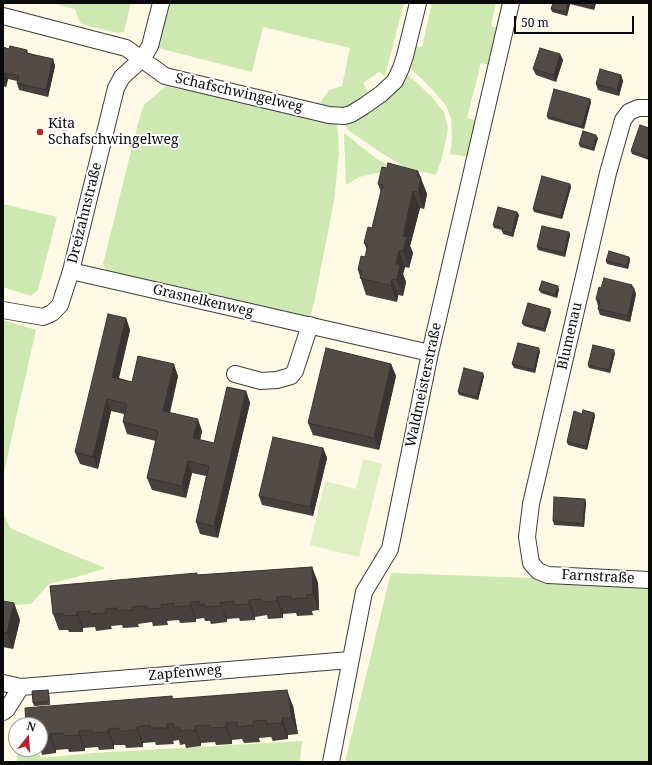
<!DOCTYPE html>
<meta charset="utf-8">
<style>
body{margin:0}
#map{position:relative;width:652px;height:765px;overflow:hidden;background:#fffae6;font-family:"Noto Serif",serif}
canvas{display:block}
.frame{position:absolute;inset:0;border:4px solid #090909;pointer-events:none}
.north{position:absolute;left:8px;top:717px;width:40px;height:40px;box-sizing:border-box;background:#fff;border:1px solid #9d9d9d;border-radius:50%;rotate:17deg;font-size:11px;font-weight:700;line-height:16px;text-align:center;color:#090909}
.north::after{content:'';display:block;margin:auto;width:14px;height:18px;background:#b92228;clip-path:polygon(50% 0,100% 100%,50% 72%,0 100%)}
.scale{position:absolute;left:514px;top:16px;width:120px;height:18px;box-sizing:border-box;border:2px solid #090909;border-top:0;padding-left:5px;font-size:12px;line-height:14px;white-space:nowrap;color:#090909;-webkit-text-stroke:3px #fff;paint-order:stroke}
</style>
<div id="map">
<canvas width="652" height="765"></canvas>
<div class="frame"></div>
<div class="north">N</div>
<div class="scale">50 m</div>
</div>
<script>
const context = document.querySelector('canvas').getContext('2d');
context.lineJoin = 'round';
function paint(path, color) { context.fillStyle = color; context.fill(path, 'evenodd'); }
const toPath = rows => new Path2D(rows.map(r => 'M' + r).join(''));
function strokePath(path, color, width, dash) { context.strokeStyle = color; context.lineWidth = width; context.lineCap = dash ? 'butt' : 'round'; context.setLineDash(dash || []); context.stroke(path); }
function drawText(font, color, halo, rows, align = 'center') {
  context.font = font + ' "Noto Serif",serif'; context.lineWidth = 4; context.setLineDash([]); context.textBaseline = 'middle'; context.strokeStyle = halo; context.fillStyle = color; for (const [text, x, y, turn = 0] of rows) {
    context.save(); context.translate(x, y); context.rotate((+turn || 0) * Math.PI / 180); context.textAlign = isNaN(turn) ? turn : align; if (halo) context.strokeText(text, 0, 0); context.fillText(text, 0, 0); context.restore();
  }
}
paint(toPath([
 [52,3,131,3,124,32,118,33,88,26,80,23,75,9],
 [169,3,404,3,385,76,379,72,363,83,370,95,346,109,332,109,320,103,329,90,342,86,350,48,263,27,252,72,158,48],
 [432,3,496,3,491,26,498,28,490,65,481,63,467,118,477,121,469,157,450,154,452,139,451,119,446,105,424,81,405,64,412,46,422,47],
 [404,71,431,96,444,112,448,128,442,158,436,175,407,168,383,154,348,130,343,121],
 [166,86,183,90,185,86,336,122,338,131,339,153,334,201,314,303,309,320,113,274,107,271,103,264,138,123,144,105],
 [344,133,377,159,396,169,359,177,346,185],
 [3,204,57,217,38,290,31,296,3,287],
 [3,320,36,330,3,476],
 [3,513,10,528,68,553,106,568,80,576,49,584,31,604,3,606],
 [391,573,649,582,649,762,345,762],
 [302,741,300,762,17,762,17,753,40,755,41,758,93,753]
]), '#cde8b1');
paint(toPath([
 [363,459,382,464,359,557,310,545,325,481,356,489]
]), '#dfefc3');
const minor = toPath([
 [3,16,126,48,165,76,329,115,344,116,351,114,364,106,381,94,395,81,401,68,405,56,418,3],
 [649,108,638,108,629,112,623,120,608,173,531,504,527,537,531,563,538,571,548,575,649,580],
 [71,271,430,353],
 [3,310,43,317,52,313,60,305,71,271,116,88,122,77,142,59,150,46,161,3],
 [235,374,261,381,277,380,291,376,295,371,310,325],
 [3,683,21,687,350,660],
 [3,712,7,709,21,687],
 [331,762,364,592,390,549,430,353,511,3]
]);
strokePath(minor, '#3c3c3c', 18);
strokePath(minor, '#fff', 16);
paint(toPath([
 [553,3,596,3,594,10,570,4,567,16,552,12,551,9],
 [3,47,9,49,27,50,28,53,53,59,55,66,48,97,19,90,17,83,17,81,8,79,6,87,3,86],
 [560,54,563,60,556,82,536,75,533,69],
 [621,75,623,81,619,96,598,90,596,84],
 [590,99,591,102,584,129,548,119,547,116],
 [649,128,649,160,632,154,631,151],
 [598,138,594,151,580,147,579,144],
 [387,168,418,171,427,194,424,209,420,208,410,246,413,253,409,268,405,267,403,274,406,282,403,296,398,295,397,302,366,295,358,270,365,257,367,250,364,243,372,228,381,192,378,184],
 [570,184,571,187,562,219,534,212,533,209],
 [519,215,513,237,503,234,502,230,494,228,493,225],
 [569,232,570,235,565,257,538,250,537,247],
 [629,257,630,260,628,269,607,264,606,261],
 [632,285,636,294,630,322,600,315,598,309,599,306,598,306,596,299,601,288],
 [559,289,557,298,541,293,539,290],
 [551,312,545,332,524,326,522,323],
 [126,318,130,330,119,378,132,382,178,376,170,413,202,431,200,440,214,443,246,391,250,403,218,538,200,534,196,522,206,476,192,473,186,498,152,490,147,478,156,441,127,434,123,422,124,414,111,411,98,469,80,464,75,452],
 [540,351,535,373,514,368,512,364],
 [615,353,610,373,589,368,588,365],
 [391,364,396,376,379,450,313,435,308,423],
 [484,376,478,400,459,395,458,392],
 [594,413,595,416,587,450,568,445,567,442,582,414],
 [323,448,327,458,313,516,262,505,259,496],
 [586,502,584,527,554,525,553,521],
 [312,567,318,583,319,610,312,611,313,615,297,616,296,613,283,614,283,618,268,619,267,615,255,617,255,620,240,621,239,618,227,619,227,622,211,624,210,621,205,621,204,618,196,619,196,622,180,623,179,620,167,621,168,625,153,626,152,622,138,624,139,627,123,628,122,625,111,626,112,629,96,631,95,627,83,628,83,632,69,632,68,630,59,630,53,614,197,575],
 [3,601,14,603,20,620,13,649,3,647],
 [48,690,49,693,50,705,34,706,33,703],
 [172,696,173,699,293,706,298,734,288,735,288,739,273,741,271,737,259,738,260,742,244,743,242,739,232,740,232,744,216,745,215,742,201,743,201,746,186,748,185,744,180,745,179,740,173,741,174,744,156,745,155,742,143,743,143,747,126,748,125,745,114,745,114,749,99,750,98,747,85,748,85,751,69,752,68,749,56,750,56,753,42,755,41,751,33,752,32,749,40,749,40,725]
]), '#47403c');
paint(toPath([
 [568,3,570,3,570,4,567,16,566,12],
 [594,3,596,3,594,10,593,7],
 [560,54,563,60,556,82,554,75],
 [53,59,55,66,48,97,46,90],
 [5,73,8,79,6,87,4,80],
 [621,75,623,81,619,96,617,90],
 [590,99,591,102,584,129,582,126],
 [596,135,598,138,594,151,593,148],
 [418,171,427,194,424,209,418,192,417,176],
 [570,184,571,187,562,219,561,216],
 [413,191,420,208,410,246,413,253,409,268,403,251,403,236],
 [517,212,519,215,513,237,512,233],
 [569,232,570,235,565,257,564,253],
 [399,250,405,267,403,274,406,282,403,296,397,280,396,264],
 [629,257,630,260,628,269,627,266],
 [392,279,398,295,397,302,391,286],
 [632,285,634,290,634,288,636,294,630,322,628,316,630,287],
 [558,286,559,289,557,298,555,295],
 [550,309,551,312,545,332,544,329],
 [126,318,130,330,116,389,112,377],
 [539,348,540,351,535,373,534,370],
 [614,350,615,353,610,373,609,370],
 [174,364,178,376,167,423,163,411],
 [391,364,396,376,379,450,374,438],
 [483,373,484,376,478,400,477,397],
 [246,391,250,403,218,538,214,526],
 [107,399,111,411,98,469,93,457],
 [594,413,595,416,587,450,586,446],
 [198,419,202,431,198,450,193,438],
 [323,448,327,458,313,516,310,507],
 [188,461,192,473,186,498,182,486],
 [585,499,586,502,584,527,583,524],
 [312,567,318,583,319,610,313,594],
 [277,597,283,614,283,618,277,601],
 [249,600,255,617,255,620,249,604],
 [190,602,196,619,196,622,190,606],
 [14,603,20,620,13,649,7,633],
 [220,603,227,619,227,622,221,606],
 [77,612,83,628,83,632,77,615],
 [48,690,49,693,50,705,49,701],
 [287,690,293,706,298,734,292,718],
 [282,718,288,735,288,739,282,723],
 [226,723,232,740,232,744,226,727],
 [167,724,173,741,174,744,168,728],
 [195,726,201,743,201,746,195,730],
 [137,727,143,743,143,747,137,730],
 [108,729,114,745,114,749,108,732],
 [79,731,85,748,85,751,79,735],
 [50,734,56,750,56,753,50,737]
]), '#393431');
const building = toPath([
 [553,3,568,3,566,12,551,9,553,3],
 [578,3,594,3,593,7,578,3],
 [10,46,27,50,26,53,53,59,46,90,17,83,19,76,5,73,4,80,3,80,3,47,9,49,10,46],
 [540,48,560,54,554,75,533,69,540,48],
 [600,69,621,75,617,90,596,84,600,69],
 [554,89,590,99,582,126,547,116,554,89],
 [640,125,649,128,649,157,631,151,640,125],
 [583,131,596,135,593,148,579,144,583,131],
 [388,163,418,171,417,176,421,177,418,192,413,191,403,236,407,237,403,251,399,250,396,264,400,265,397,280,392,279,391,286,360,278,362,271,358,270,361,256,365,257,368,244,364,243,368,227,372,228,381,191,383,185,378,184,382,167,387,168,388,163],
 [542,176,570,184,561,216,533,209,542,176],
 [498,207,517,212,512,233,502,231,503,228,493,225,498,207],
 [542,226,569,232,564,253,537,247,542,226],
 [609,251,629,257,627,266,606,261,609,251],
 [604,278,632,285,630,287,634,288,628,316,598,309,600,300,596,299,599,287,601,288,604,278],
 [542,281,558,286,555,295,539,290,542,281],
 [528,303,550,309,544,329,522,323,528,303],
 [108,314,126,318,112,377,132,382,138,356,174,364,163,411,198,419,193,438,214,443,227,387,246,391,214,526,196,522,209,466,188,461,182,486,147,478,158,431,123,422,127,404,107,399,93,457,75,452,108,314],
 [518,343,539,348,534,370,512,364,518,343],
 [593,345,614,350,609,370,588,365,593,345],
 [326,348,391,364,374,438,308,423,326,348],
 [464,368,483,373,477,397,458,392,464,368],
 [583,410,594,413,586,446,567,442,574,411,582,414,583,410],
 [273,437,323,448,310,507,259,496,273,437],
 [554,497,585,499,583,524,553,521,554,497],
 [312,567,313,594,306,595,307,598,291,599,291,596,277,597,277,601,262,602,261,599,249,600,249,604,234,605,234,601,220,603,221,606,205,607,204,604,199,605,199,601,190,602,190,606,174,607,174,603,161,605,162,608,147,609,147,606,132,607,133,610,117,611,117,608,105,609,106,613,90,614,90,611,77,612,77,615,63,616,63,613,53,614,50,586,197,573,197,575,312,567],
 [3,601,14,603,7,633,3,632,3,601],
 [48,690,49,701,33,703,32,691,48,690],
 [287,690,292,718,282,718,282,723,267,724,266,720,253,721,254,725,237,727,237,722,226,723,226,727,210,728,210,725,195,726,195,730,180,731,180,728,174,728,174,724,167,724,168,728,150,728,150,725,137,727,137,730,120,731,119,728,108,729,108,732,93,733,92,730,79,731,79,735,63,736,63,733,50,734,50,737,40,738,40,725,26,725,25,708,172,696,172,699,287,690]
]);
paint(building, '#524b46');
strokePath(building, '#393431', 1);
for (const [x, y, r, color] of [
 [40,132,4,"#b92228"]
]) { const dot = new Path2D(); dot.arc(x, y, r, 0, 2 * Math.PI); context.fillStyle = color; context.fill(dot); strokePath(dot, '#fff', 1.5); }
drawText('14px', '#090909', '#fff', [
 ["Schafschwingelweg",239,93,13],
 ["Dreizahnstraße",85,213,-76],
 ["Grasnelkenweg",203,301,13],
 ["Blumenau",570,336,-77],
 ["Waldmeisterstraße",424,385,-78],
 ["Farnstraße",598,577,3],
 ["Zapfenweg",185,673,-5]
]);
drawText('14px', '#090909', '#fff', [
 ["Kita",48,124],
 ["Schafschwingelweg",48,140]
], 'left');
</script>
